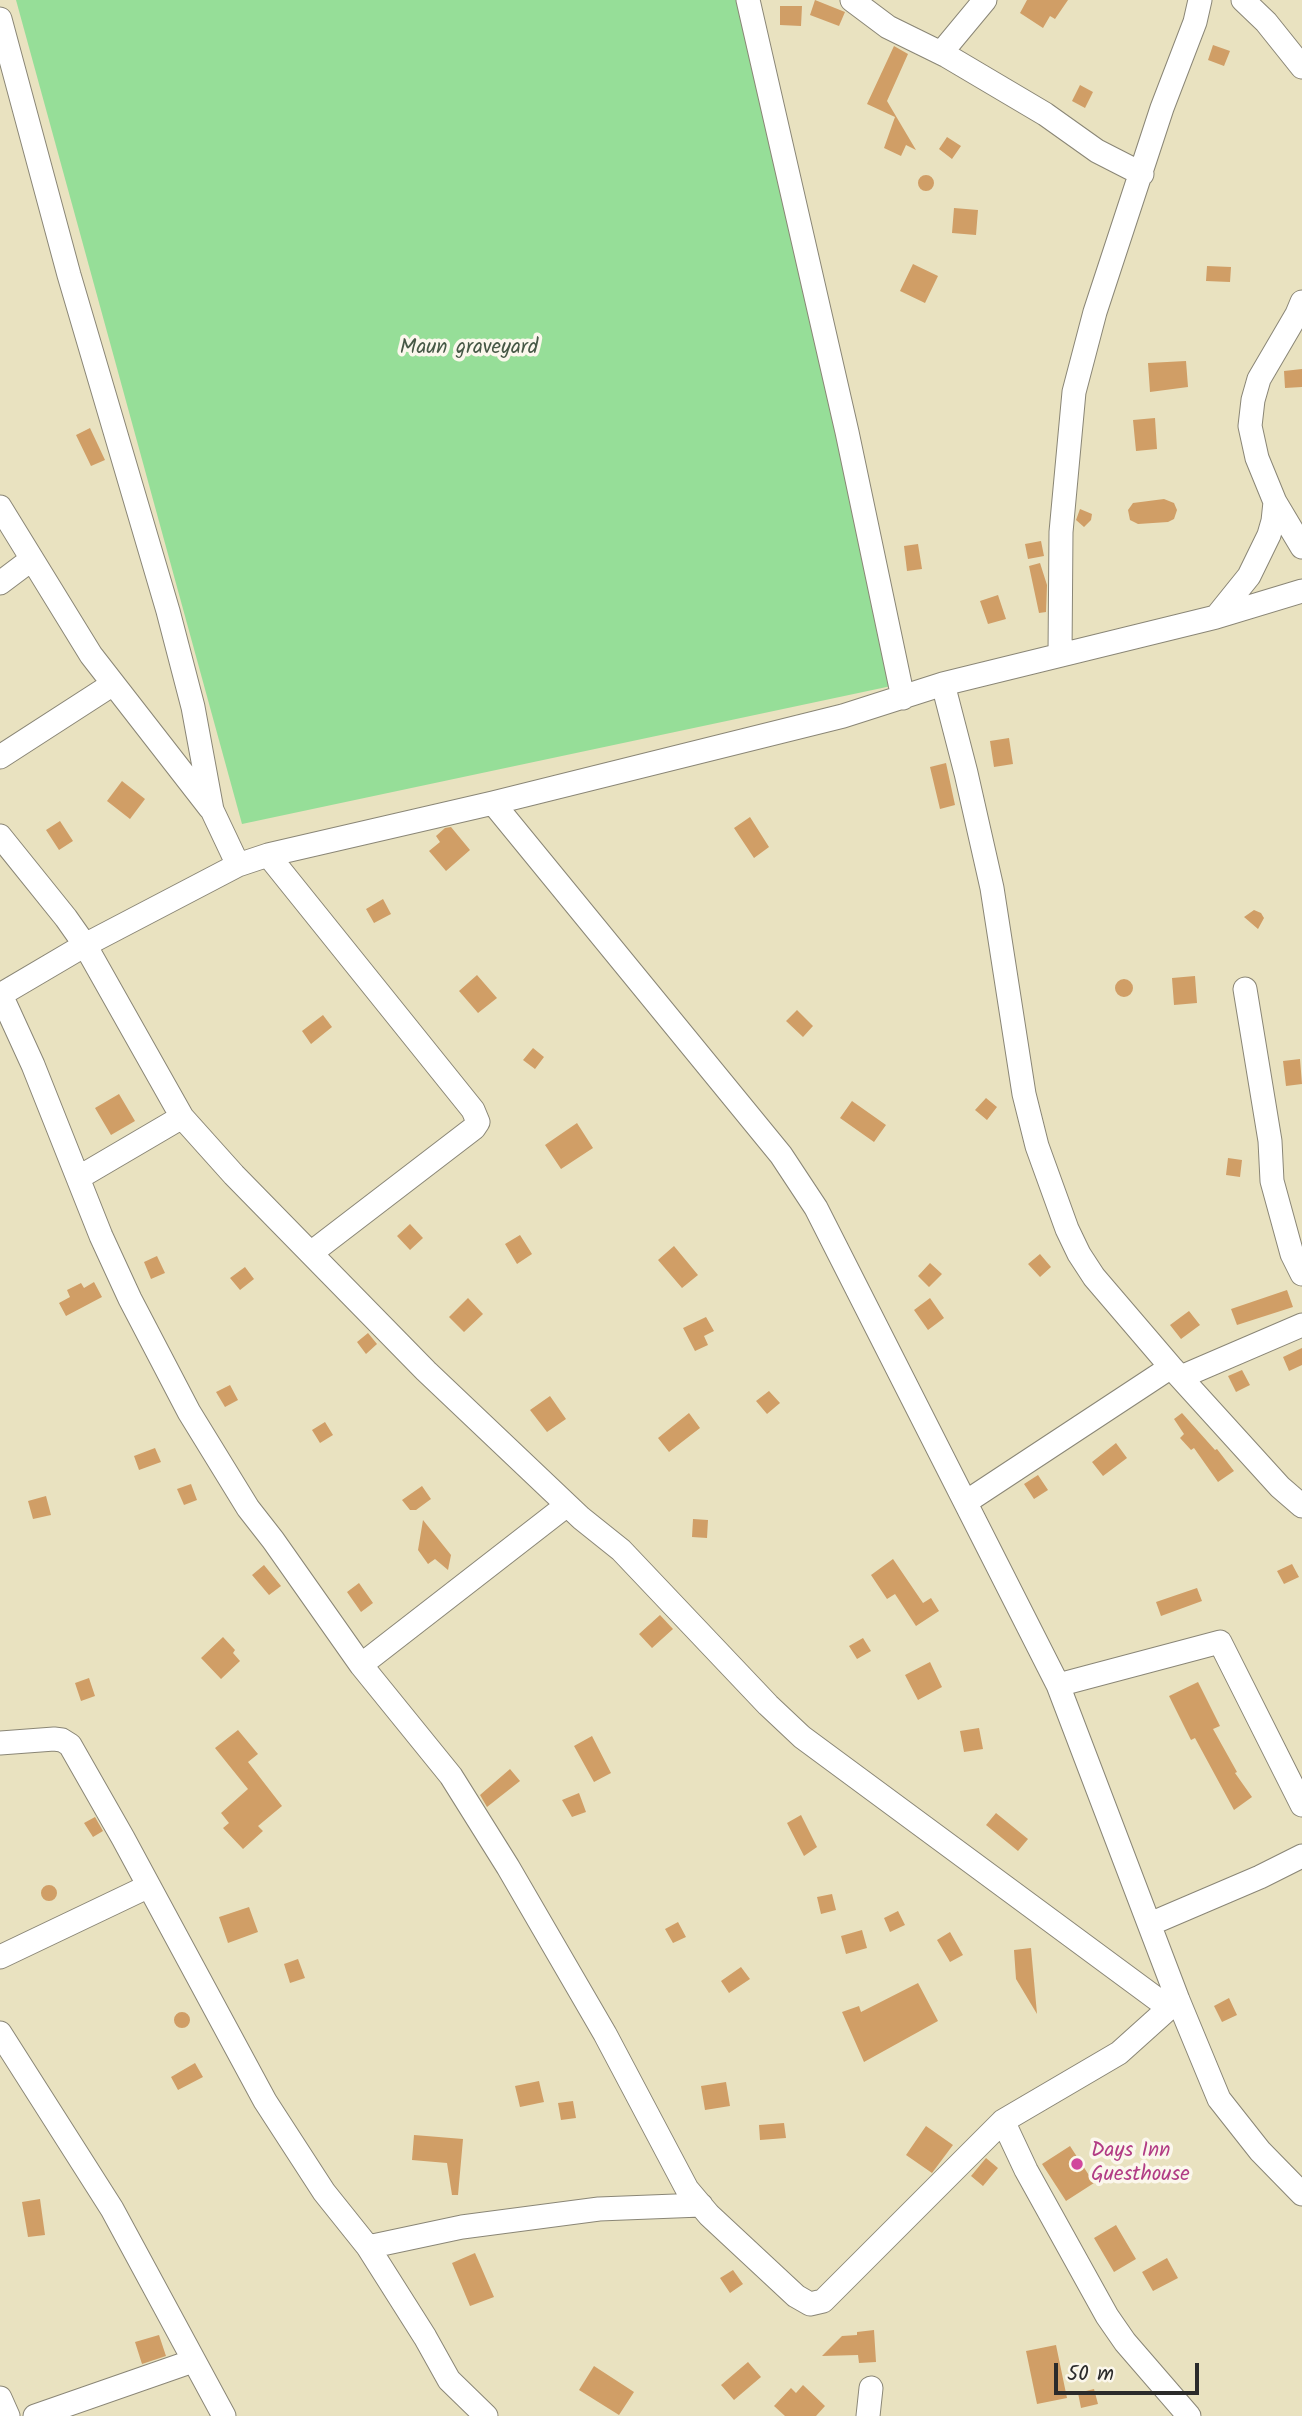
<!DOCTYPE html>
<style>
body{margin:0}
#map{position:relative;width:1302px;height:2416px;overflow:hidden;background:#e9e2c0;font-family:Kalam,sans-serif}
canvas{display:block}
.scale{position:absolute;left:1054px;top:2363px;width:145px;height:32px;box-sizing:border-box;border:4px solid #2b2b2b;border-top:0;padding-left:9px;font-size:21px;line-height:24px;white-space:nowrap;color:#2b2b2b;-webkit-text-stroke:5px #fbf7ec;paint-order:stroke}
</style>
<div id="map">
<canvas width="1302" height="2416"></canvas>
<div class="scale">50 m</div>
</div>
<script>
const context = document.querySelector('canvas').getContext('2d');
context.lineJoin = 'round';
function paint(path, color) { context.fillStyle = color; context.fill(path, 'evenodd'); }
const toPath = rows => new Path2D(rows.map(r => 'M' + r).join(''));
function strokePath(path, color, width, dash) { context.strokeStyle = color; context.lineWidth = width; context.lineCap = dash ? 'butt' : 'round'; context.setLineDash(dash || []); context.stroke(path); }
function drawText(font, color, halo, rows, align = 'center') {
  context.font = font + ' Kalam,sans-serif'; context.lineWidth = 7; context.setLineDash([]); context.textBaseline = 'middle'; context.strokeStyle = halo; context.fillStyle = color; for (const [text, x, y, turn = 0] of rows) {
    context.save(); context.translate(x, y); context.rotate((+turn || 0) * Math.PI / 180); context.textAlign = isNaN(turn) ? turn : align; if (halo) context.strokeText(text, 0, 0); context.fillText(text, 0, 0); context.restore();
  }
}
paint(toPath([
 [16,0,744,0,896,685,242,824]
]), '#96de98');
paint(toPath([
 [815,0,845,12,839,26,810,15],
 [1027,0,1068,0,1055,19,1050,16,1043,28,1020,13],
 [780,6,802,6,801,26,780,25],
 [1213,45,1230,51,1224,66,1208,60],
 [894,46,908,54,887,101,916,150,906,145,901,156,884,148,895,117,867,104],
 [1080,85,1093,92,1085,108,1072,101],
 [947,137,961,146,952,159,939,149],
 '918 183a8 8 0 1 1 16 0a8 8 0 1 1-16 0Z',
 [954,208,978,210,976,235,952,233],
 [913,264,938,276,925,303,900,291],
 [1207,266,1231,267,1230,282,1206,281],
 [1186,361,1188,387,1150,392,1148,363],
 [1302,369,1302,387,1285,388,1284,371],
 [1155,418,1157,449,1136,451,1133,420],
 [90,428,105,460,91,466,76,435],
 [1164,499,1174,503,1177,510,1174,519,1168,522,1138,524,1130,520,1128,510,1133,503],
 [1080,509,1092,514,1091,520,1084,527,1076,520],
 [1041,541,1044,556,1028,559,1025,544],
 [918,544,922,569,907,571,904,546],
 [1040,563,1047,585,1046,612,1039,613,1029,566],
 [998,595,1006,619,988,624,980,601],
 [1009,738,1013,764,994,767,990,741],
 [946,763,955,805,940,809,930,767],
 [122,781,145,799,130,819,107,801],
 [750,817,769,847,754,858,734,828],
 [60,821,73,841,59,850,46,830],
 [451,827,470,850,446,871,429,851,440,842,436,836,445,828],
 [383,899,391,914,374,923,366,909],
 [1254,910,1261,913,1264,918,1258,929,1244,917],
 [477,975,497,998,478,1013,459,991],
 [1195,976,1197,1003,1174,1005,1172,978],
 '1115 988a9 9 0 1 1 18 0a9 9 0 1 1-18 0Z',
 [797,1010,813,1026,803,1037,786,1021],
 [323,1015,332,1027,311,1044,302,1031],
 [533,1048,544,1057,535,1069,523,1060],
 [1300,1059,1302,1084,1286,1086,1283,1061],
 [119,1094,135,1121,111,1135,95,1108],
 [986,1098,997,1107,987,1120,975,1110],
 [852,1101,886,1125,874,1142,840,1118],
 [577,1123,593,1148,561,1169,545,1145],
 [1228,1158,1242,1160,1240,1177,1226,1175],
 [410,1224,423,1238,410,1250,397,1236],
 [520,1235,532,1254,517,1264,505,1244],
 [674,1246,698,1275,682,1288,658,1260],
 [1040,1254,1051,1267,1040,1277,1028,1264],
 [157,1256,165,1273,151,1279,144,1262],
 [930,1263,942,1274,929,1287,918,1276],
 [245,1267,254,1279,240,1290,230,1278],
 [94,1282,102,1297,66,1316,59,1303,70,1297,67,1290,81,1283,84,1288],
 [1287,1290,1293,1307,1237,1325,1231,1309],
 [468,1298,483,1314,464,1332,449,1317],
 [930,1298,944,1318,928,1330,914,1310],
 [1189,1311,1200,1325,1181,1339,1170,1325],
 [706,1317,714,1331,704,1336,708,1345,695,1351,683,1328],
 [368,1333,377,1344,366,1354,357,1342],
 [1302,1348,1302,1365,1289,1371,1283,1357],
 [1242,1370,1250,1385,1236,1392,1228,1376],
 [230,1385,238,1400,225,1407,216,1392],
 [769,1391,780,1403,767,1414,756,1401],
 [550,1396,566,1419,547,1432,530,1410],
 [689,1413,700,1428,669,1452,658,1438],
 [1182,1413,1215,1450,1217,1449,1234,1471,1218,1482,1194,1448,1191,1450,1180,1438,1184,1434,1174,1419],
 [325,1422,333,1435,320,1443,312,1430],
 [1116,1443,1127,1458,1103,1476,1092,1462],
 [155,1448,161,1462,139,1470,134,1456],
 [1038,1475,1048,1490,1034,1499,1024,1484],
 [191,1484,197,1500,184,1505,177,1489],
 [422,1486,431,1499,416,1510,410,1510,402,1500],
 [46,1496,51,1515,33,1519,28,1501],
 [693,1519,708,1520,707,1538,692,1537],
 [423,1520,451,1555,448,1570,435,1559,428,1564,418,1550],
 [893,1559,923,1603,931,1598,939,1611,916,1626,895,1594,887,1599,871,1575],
 [1292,1564,1299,1577,1284,1584,1277,1571],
 [264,1565,281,1586,269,1595,252,1575],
 [359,1583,373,1603,361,1612,347,1592],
 [1197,1588,1202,1601,1161,1616,1156,1602],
 [660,1615,673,1629,652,1648,639,1634],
 [223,1637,235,1650,233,1653,240,1661,221,1679,201,1658],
 [863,1638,871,1651,857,1659,849,1646],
 [930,1662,942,1687,918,1700,905,1675],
 [89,1678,95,1696,81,1701,75,1683],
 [1198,1682,1220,1726,1213,1729,1237,1772,1235,1773,1252,1797,1234,1810,1195,1738,1191,1740,1169,1696],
 [979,1728,983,1749,964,1752,960,1731],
 [238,1730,258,1754,248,1762,282,1806,258,1826,263,1831,243,1849,223,1828,229,1823,221,1813,248,1789,215,1748],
 [592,1736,611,1773,594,1782,574,1746],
 [510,1769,520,1781,487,1807,480,1795],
 [579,1793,586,1812,572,1817,562,1800],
 [996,1813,1028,1839,1018,1851,986,1825],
 [801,1815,817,1847,804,1856,787,1823],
 [95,1817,103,1831,93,1837,84,1823],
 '41 1893a8 8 0 1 1 16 0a8 8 0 1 1-16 0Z',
 [832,1894,836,1910,821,1914,817,1897],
 [249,1907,258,1932,228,1943,219,1917],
 [898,1911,905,1925,890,1932,884,1918],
 [678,1922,686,1937,673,1943,665,1929],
 [862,1930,867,1948,846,1954,841,1936],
 [950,1932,963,1955,950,1962,937,1940],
 [1031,1948,1037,2014,1016,1979,1014,1950],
 [298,1959,305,1978,290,1983,284,1964],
 [741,1967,750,1979,729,1993,721,1981],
 [918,1983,938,2021,864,2062,842,2012,859,2006,861,2012],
 [1229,1998,1237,2015,1222,2022,1214,2006],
 '174 2020a8 8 0 1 1 16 0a8 8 0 1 1-16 0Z',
 [195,2063,203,2077,178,2090,171,2077],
 [539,2081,544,2102,520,2107,515,2086],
 [726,2082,730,2106,705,2110,701,2086],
 [573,2101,576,2118,561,2120,558,2103],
 [784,2123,786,2138,760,2140,759,2125],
 [926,2126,953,2145,932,2173,906,2155],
 [414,2135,463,2139,458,2195,452,2195,447,2163,412,2160],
 [1070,2146,1094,2183,1066,2201,1042,2164],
 [986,2158,998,2168,983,2186,971,2176],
 [40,2199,45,2235,28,2237,22,2202],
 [1116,2225,1136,2259,1114,2272,1094,2238],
 [475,2253,494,2297,470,2306,452,2263],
 [1167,2258,1178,2278,1153,2291,1142,2272],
 [733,2270,743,2284,730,2293,720,2278],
 [874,2330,876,2362,859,2363,858,2355,822,2356,842,2336,857,2335,857,2332],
 [159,2335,166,2356,142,2364,135,2342],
 [1056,2345,1067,2398,1037,2404,1026,2351],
 [748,2362,761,2377,734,2400,721,2385],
 [594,2366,634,2392,619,2415,579,2390],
 [803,2385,825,2406,816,2416,785,2416,774,2406,791,2388,796,2393],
 [1094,2389,1098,2404,1081,2408,1078,2393]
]), '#d09e66');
const minor = toPath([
 [748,0,847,432,903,698],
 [852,0,888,27,947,56,1045,114,1097,151,1142,174],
 [1243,0,1266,22,1302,67],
 [0,19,69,275,168,611,193,707,212,810,238,865],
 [941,53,985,0],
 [1302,302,1297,314,1259,379,1253,400,1250,426,1257,458,1275,502,1302,547],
 [0,507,91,655,210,808],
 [0,583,32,559],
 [1216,617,1249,576,1269,535,1273,521,1275,502],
 [1060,654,1061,532,1074,392,1095,312,1162,108,1195,22,1200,0],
 [943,684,966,773,992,888,1024,1094,1037,1146,1067,1229,1079,1254,1094,1277,1171,1367,1280,1487,1302,1506],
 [0,757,113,684],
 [493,803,781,1155,816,1208,1058,1685,1178,2000,1219,2099,1260,2151,1302,2194],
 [0,836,66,918,85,945,182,1117,234,1175,426,1371,581,1518,621,1550,768,1705,802,1737,1169,2008],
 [268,855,473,1110,478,1122,474,1128,311,1253],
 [1245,989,1270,1141,1272,1181,1292,1254,1302,1274],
 [0,995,85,945,238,865,268,855,493,803,843,716,943,684,1216,617,1302,591],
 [1,995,33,1065,101,1236,130,1299,189,1412,248,1508,273,1540,361,1665,451,1776,508,1867,605,2034,687,2189,709,2215,796,2296,810,2304,823,2301,1003,2121,1119,2053,1178,2000],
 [78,1178,182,1117],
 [1181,1377,1302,1325],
 [966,1502,1171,1367],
 [361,1665,567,1505],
 [1058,1685,1220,1642,1302,1805],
 [0,1743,54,1739,62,1740,70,1745,123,1838,265,2101,324,2192,368,2247,425,2337,449,2380,486,2416],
 [1150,1924,1260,1877,1302,1856],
 [0,1957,149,1886],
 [0,2033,112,2209,224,2416],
 [1003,2121,1026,2170,1107,2316,1125,2342,1189,2416],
 [368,2247,462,2227,599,2209,701,2205],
 [0,2398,8,2416],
 [35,2416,193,2361],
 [868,2416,871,2388]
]);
strokePath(minor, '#8a8676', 25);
strokePath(minor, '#fff', 23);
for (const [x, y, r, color] of [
 [1077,2164,7,"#d1479c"]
]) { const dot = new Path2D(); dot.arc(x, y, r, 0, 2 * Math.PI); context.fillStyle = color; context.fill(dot); strokePath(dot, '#fbf7ec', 2.5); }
drawText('21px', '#465846', '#fbf7ec', [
 ["Maun graveyard",469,349]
]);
drawText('21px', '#b23c85', '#fbf7ec', [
 ["Days Inn",1091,2152],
 ["Guesthouse",1091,2176]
], 'left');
</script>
